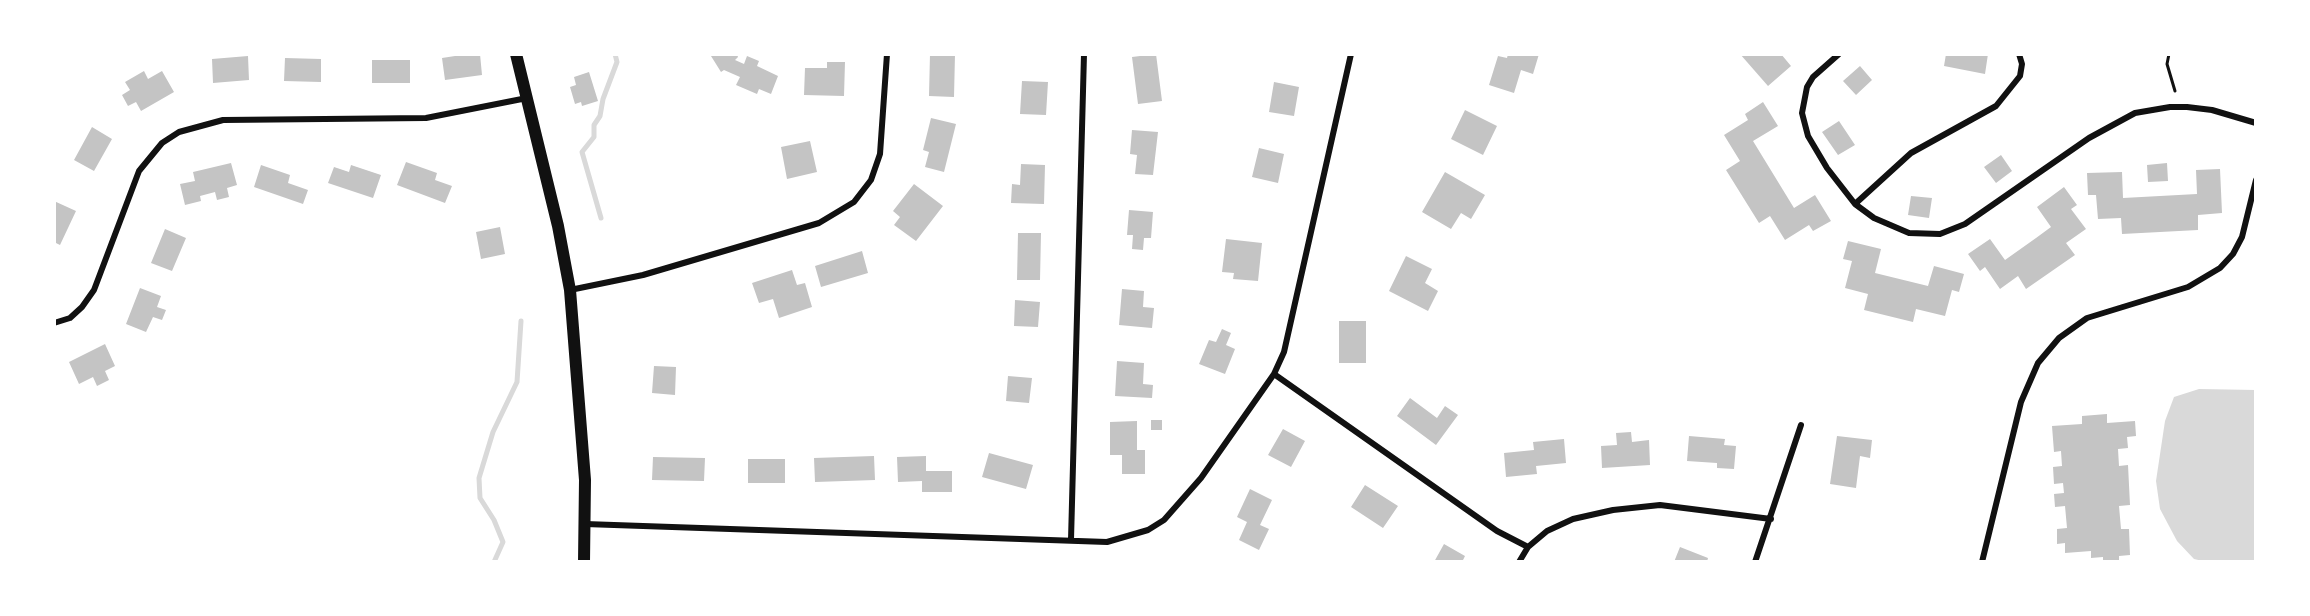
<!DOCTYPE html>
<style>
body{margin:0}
#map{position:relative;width:2310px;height:616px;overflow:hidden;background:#fff;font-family:"Source Sans 3",sans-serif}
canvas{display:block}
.frame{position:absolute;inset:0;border:56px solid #fff;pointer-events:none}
</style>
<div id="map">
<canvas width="2310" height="616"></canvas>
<div class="frame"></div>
</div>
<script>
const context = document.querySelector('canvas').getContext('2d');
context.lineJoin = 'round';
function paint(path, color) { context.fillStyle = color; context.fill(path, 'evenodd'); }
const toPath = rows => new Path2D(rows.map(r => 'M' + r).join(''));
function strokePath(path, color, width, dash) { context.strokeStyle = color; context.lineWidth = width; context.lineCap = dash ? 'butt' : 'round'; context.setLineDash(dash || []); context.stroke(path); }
paint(toPath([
 [2199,389,2256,390,2256,562,2207,562,2194,559,2177,541,2160,509,2156,481,2165,421,2174,397]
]), '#d9d9d9');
strokePath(toPath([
 [601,218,582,152,594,137,594,125,600,116,603,99,617,62,615,54],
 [494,562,503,542,494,520,480,498,479,478,493,432,517,382,521,321]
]), '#d9d9d9', 5);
paint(toPath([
 [468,54,480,54,482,75,445,80,442,58],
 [714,54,737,54,738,57,735,60,744,64,747,56,759,61,757,66,778,76,771,94,759,89,757,94,736,85,740,77,724,70,721,72,711,56],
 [930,54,955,54,954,97,929,96],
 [1156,54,1162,101,1138,104,1132,57],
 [1508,54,1539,54,1533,74,1521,70,1514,93,1489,85,1498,56,1507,58],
 [1740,54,1781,54,1791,66,1768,86],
 [1946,54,1988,54,1985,74,1944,66],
 [248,56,249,80,213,83,212,59],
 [285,58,321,59,321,82,284,81],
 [372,60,410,60,410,83,372,83],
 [827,62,845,62,844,96,804,95,805,68,827,68],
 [1860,66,1872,80,1856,95,1843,81],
 [144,71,148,79,162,71,174,92,141,111,136,102,128,106,122,95,130,90,125,82],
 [589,72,598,101,582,106,581,102,575,104,570,87,576,85,574,77],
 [1022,81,1048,82,1046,115,1020,114],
 [1274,82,1299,87,1294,116,1269,112],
 [1763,102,1778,126,1753,141,1794,208,1815,195,1831,221,1813,231,1809,225,1785,240,1770,216,1759,223,1726,170,1740,161,1724,135,1748,120,1745,114],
 [1465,110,1497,126,1483,155,1451,139],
 [931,118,956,124,944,172,925,167,929,152,923,150],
 [1839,121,1855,145,1838,155,1822,132],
 [92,127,112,139,94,171,74,160],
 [1132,130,1158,132,1153,175,1135,174,1137,155,1130,154],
 [810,141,817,172,787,179,781,147],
 [1259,148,1284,154,1278,183,1252,177],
 [2001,155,2012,171,1996,183,1984,167],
 [406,162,437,173,435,180,452,186,445,203,397,185],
 [231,163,237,185,227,188,229,197,217,200,215,192,200,196,201,201,185,205,180,184,195,181,193,172],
 [2167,163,2168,181,2148,182,2147,165],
 [1021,164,1045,165,1044,204,1011,203,1012,184,1020,185],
 [261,165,290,175,288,183,308,190,303,204,254,187],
 [351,165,381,175,373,198,328,183,334,167,349,172],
 [2220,169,2222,213,2198,215,2198,230,2122,234,2121,218,2098,219,2096,195,2088,195,2087,173,2122,172,2123,198,2197,194,2196,170],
 [1445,172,1485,195,1471,219,1461,213,1451,229,1422,212],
 [914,184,943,206,916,241,894,225,900,217,893,211],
 [2064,187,2077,205,2071,209,2086,229,2066,243,2075,255,2026,289,2018,276,2000,289,1985,267,1980,271,1968,254,1990,239,2005,260,2036,238,2051,227,2037,207],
 [1911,196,1932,198,1929,218,1908,215],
 [54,201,76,211,60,245,54,242],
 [1129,210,1153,212,1151,238,1144,238,1143,250,1132,249,1133,235,1127,235],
 [500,227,505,254,481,259,476,232],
 [165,229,186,238,172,271,151,263],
 [1018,233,1041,233,1040,280,1017,280],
 [1226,239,1262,243,1258,281,1233,279,1234,273,1222,272],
 [1848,241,1881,249,1875,273,1928,286,1934,266,1964,274,1959,292,1952,290,1945,316,1916,309,1913,322,1864,310,1868,294,1845,288,1852,261,1843,259],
 [862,251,868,273,821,287,815,266],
 [1406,256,1432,269,1425,283,1438,291,1428,311,1389,291],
 [792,270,797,285,805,283,812,307,779,318,773,299,759,303,752,283],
 [140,288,161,296,157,307,166,310,162,320,153,317,146,332,126,324],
 [1122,289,1144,291,1143,307,1154,308,1152,328,1119,325],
 [1015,300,1040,302,1038,327,1014,326],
 [1339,321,1366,321,1366,363,1339,363],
 [1222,329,1231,333,1226,345,1235,349,1225,374,1199,364,1209,340,1216,342],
 [105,344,115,366,105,371,109,380,97,386,93,377,79,384,69,362],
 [1117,361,1144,363,1143,384,1153,385,1152,398,1115,396],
 [654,366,676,367,675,395,652,393],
 [1008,376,1032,378,1029,403,1006,401],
 [1410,398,1437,418,1445,406,1458,415,1436,445,1397,416],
 [2107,414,2107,423,2135,421,2136,436,2127,437,2128,448,2118,449,2119,466,2128,465,2130,505,2119,506,2121,529,2129,529,2130,555,2119,556,2119,562,2103,562,2103,557,2091,558,2091,551,2065,553,2065,543,2057,544,2057,529,2067,528,2065,506,2055,507,2054,494,2064,493,2063,483,2054,484,2053,467,2062,466,2061,451,2054,452,2052,426,2082,424,2082,416],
 [1151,420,1162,420,1162,430,1151,430],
 [1137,421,1137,450,1145,450,1145,474,1122,474,1122,455,1110,455,1110,422],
 [1283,429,1305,441,1291,467,1268,455],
 [1631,432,1632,442,1649,440,1650,465,1602,468,1601,446,1617,445,1616,433],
 [1689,436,1725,439,1724,445,1736,446,1734,469,1717,468,1717,463,1687,461],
 [1837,436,1872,440,1870,458,1860,456,1856,488,1830,484],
 [1564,439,1566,463,1536,466,1537,474,1506,477,1504,453,1534,450,1533,442],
 [989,453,1033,465,1026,489,982,477],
 [874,456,875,480,815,482,814,458],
 [926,456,926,471,952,471,952,492,922,492,922,481,898,482,897,457],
 [653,457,705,458,704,481,652,480],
 [748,459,785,459,785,483,748,483],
 [1365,485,1398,506,1383,528,1351,507],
 [1250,489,1272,500,1260,525,1269,529,1259,550,1239,540,1247,522,1237,517],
 [1444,544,1465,556,1462,562,1434,562],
 [1680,547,1708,558,1707,562,1674,562]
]), '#c4c4c4');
strokePath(toPath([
 [2169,54,2167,64,2175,91]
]), '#111', 3);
strokePath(toPath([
 [1839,54,1813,77,1807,87,1802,113,1808,136,1827,168,1855,204,1874,218,1909,233,1940,234,1965,224,2089,138,2135,113,2170,107,2187,107,2212,110,2256,123],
 [1855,204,1911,153,1996,106,2020,76,2022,64,2019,54],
 [570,290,643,275,819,223,854,202,871,180,880,154,887,54],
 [54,323,70,318,82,307,94,290,139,171,162,143,179,132,223,120,426,118,527,98],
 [1274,374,1497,531,1528,547],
 [585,524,1107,542,1148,530,1164,520,1201,478,1274,374,1284,352,1351,54],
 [1071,540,1084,54],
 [1519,562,1528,547,1547,531,1573,519,1613,510,1660,505,1771,519],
 [1755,562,1801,425],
 [1982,562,2021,402,2038,363,2059,338,2087,318,2188,287,2220,268,2233,254,2242,237,2256,180]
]), '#111', 6);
strokePath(toPath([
 [516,54,558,226,570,290,585,480,584,562]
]), '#111', 12);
</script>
